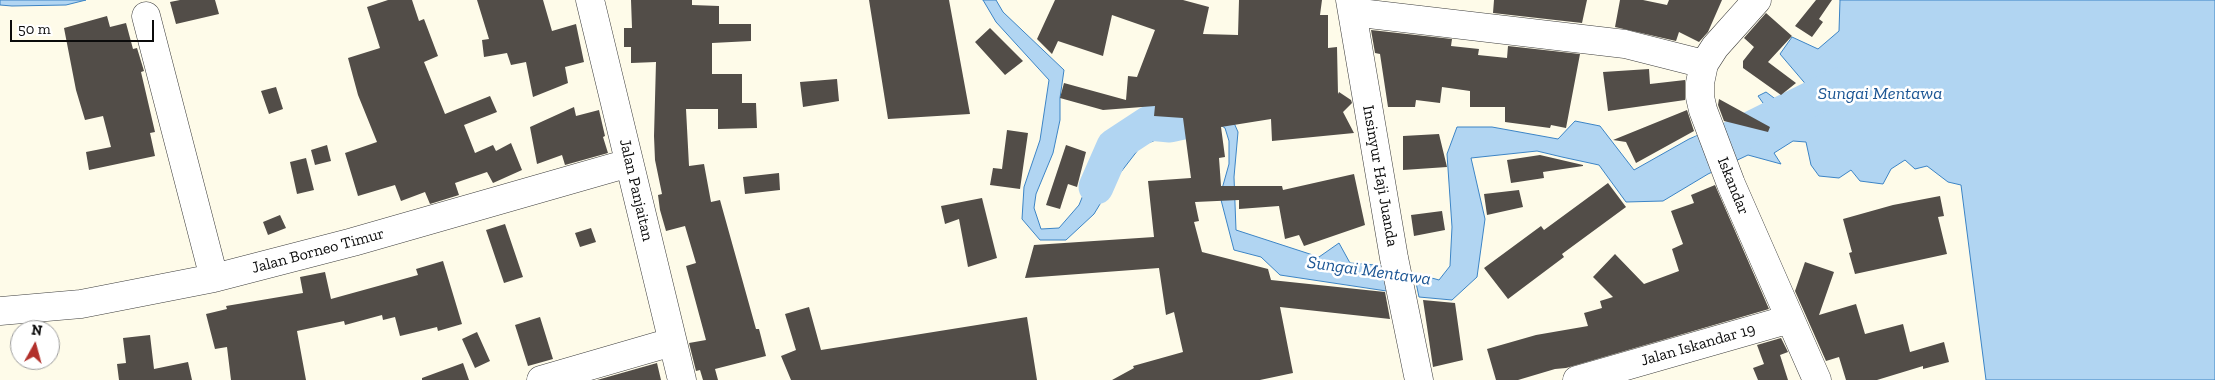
<!DOCTYPE html>
<style>
body{margin:0}
#map{position:relative;width:2215px;height:380px;overflow:hidden;background:#fefbe9;font-family:"Zilla Slab",serif}
canvas{display:block}
.north{position:absolute;left:10px;top:320px;width:50px;height:50px;box-sizing:border-box;background:#fff;border:1px solid #9d9d9d;border-radius:50%;rotate:7deg;font-size:14px;font-weight:700;line-height:20px;text-align:center;color:#0b0b0b}
.north::after{content:'';display:block;margin:auto;width:18px;height:22px;background:#b2302b;clip-path:polygon(50% 0,100% 100%,50% 72%,0 100%)}
.scale{position:absolute;left:10px;top:20px;width:144px;height:22px;box-sizing:border-box;border:2px solid #0b0b0b;border-top:0;padding-left:6px;font-size:15px;line-height:18px;white-space:nowrap;color:#0b0b0b;-webkit-text-stroke:4px #fff;paint-order:stroke}
</style>
<div id="map">
<canvas width="2215" height="380"></canvas>
<div class="north">N</div>
<div class="scale">50 m</div>
</div>
<script>
const context = document.querySelector('canvas').getContext('2d');
context.lineJoin = 'round';
function paint(path, color) { context.fillStyle = color; context.fill(path, 'evenodd'); }
const toPath = rows => new Path2D(rows.map(r => 'M' + r).join(''));
function strokePath(path, color, width, dash) { context.strokeStyle = color; context.lineWidth = width; context.lineCap = dash ? 'butt' : 'round'; context.setLineDash(dash || []); context.stroke(path); }
function drawText(font, color, halo, rows, align = 'center') {
  context.font = font + ' "Zilla Slab",serif'; context.lineWidth = 5; context.setLineDash([]); context.textBaseline = 'middle'; context.strokeStyle = halo; context.fillStyle = color; for (const [text, x, y, turn = 0] of rows) {
    context.save(); context.translate(x, y); context.rotate((+turn || 0) * Math.PI / 180); context.textAlign = isNaN(turn) ? turn : align; if (halo) context.strokeText(text, 0, 0); context.fillText(text, 0, 0); context.restore();
  }
}
const water = toPath([
 [0,0,86,0,66,5,12,6,0,5,0,0],
 [983,0,996,0,1003,12,1064,70,1060,98,1060,120,1053,153,1036,194,1034,208,1041,229,1059,228,1079,205,1086,188,1113,147,1149,123,1197,111,1231,116,1238,132,1234,177,1236,230,1319,257,1339,243,1350,263,1388,266,1393,292,1280,275,1261,257,1234,250,1220,196,1229,164,1229,141,1225,128,1219,124,1185,128,1141,146,1114,181,1094,214,1066,240,1040,240,1022,219,1024,187,1040,140,1049,80,996,22,983,0],
 [1840,0,2215,0,2215,380,1986,380,1961,185,1948,182,1927,166,1915,169,1905,160,1891,169,1883,184,1860,181,1851,170,1839,178,1819,176,1811,165,1806,142,1793,141,1774,153,1781,164,1748,155,1708,174,1663,201,1626,202,1599,165,1562,157,1537,151,1471,158,1485,219,1477,277,1452,300,1419,297,1414,273,1439,280,1450,266,1452,227,1447,154,1457,127,1492,127,1558,139,1575,121,1600,126,1634,170,1689,139,1722,125,1759,135,1773,117,1758,96,1766,92,1793,112,1809,88,1780,54,1792,37,1818,49,1839,31,1840,0]
]);
paint(water, '#b1d5f2');
strokePath(water, '#3c84c5', 1);
strokePath(toPath([
 [1704,152,1839,85],
 [1096,187,1114,146,1149,123,1170,125,1193,120]
]), '#b1d5f2', 35);
paint(toPath([
 [180,0,215,0,219,14,176,24,170,2],
 [388,0,412,0,419,21,424,19,438,56,424,62,445,114,490,96,497,112,464,125,475,153,493,145,496,151,511,143,522,170,493,183,487,172,455,183,459,195,430,204,425,192,401,201,395,185,358,196,345,153,377,142,358,95,348,58,380,48,367,7],
 [477,0,543,0,552,31,576,24,584,62,565,67,568,83,533,97,526,62,511,65,507,53,484,57,482,40,489,39],
 [631,0,692,0,692,5,719,6,719,24,751,24,751,41,712,43,712,74,742,74,742,103,756,103,757,128,718,129,718,109,686,109,689,166,704,164,711,202,720,200,756,329,759,329,766,356,715,369,718,380,703,380,700,370,696,371,689,343,706,340,686,266,696,263,685,226,666,231,660,210,658,195,662,194,655,160,654,136,656,62,631,63,631,47,624,47,624,28,632,28],
 [869,0,949,0,970,114,888,119],
 [1055,0,1183,0,1209,7,1203,34,1238,35,1239,0,1322,0,1320,15,1328,15,1328,48,1337,47,1338,94,1339,92,1351,100,1352,103,1343,112,1354,133,1272,141,1271,119,1221,127,1225,157,1219,158,1221,186,1282,186,1283,190,1354,174,1365,225,1304,246,1299,235,1285,239,1279,206,1239,209,1239,200,1195,202,1199,221,1194,222,1202,252,1268,269,1271,280,1385,292,1390,319,1280,307,1293,373,1260,380,1112,380,1134,368,1133,366,1183,352,1174,312,1166,315,1159,268,1025,278,1034,245,1154,237,1148,181,1191,178,1183,118,1154,116,1155,106,1103,110,1060,98,1064,83,1126,100,1128,76,1137,77,1155,30,1112,15,1103,56,1058,41,1052,54,1037,39],
 [1494,0,1587,0,1582,23,1493,13],
 [1620,0,1643,0,1667,5,1669,0,1722,0,1708,32,1699,42,1679,32,1676,41,1615,27],
 [1816,0,1832,0,1819,19,1823,22,1812,37,1795,26],
 [1766,13,1792,36,1768,62,1796,83,1781,95,1743,68,1743,61,1754,47,1744,38],
 [107,16,110,27,126,23,133,49,137,48,144,71,141,72,155,132,150,133,155,156,89,170,86,152,111,147,103,116,85,120,76,90,64,28],
 [990,28,1023,61,1005,75,975,42],
 [1371,30,1452,39,1451,46,1479,49,1478,55,1507,58,1508,46,1580,54,1566,128,1551,125,1550,128,1505,122,1505,107,1470,107,1470,91,1442,87,1440,103,1416,100,1415,107,1388,107,1380,54,1375,53],
 [1649,69,1650,84,1685,80,1685,100,1608,111,1603,72],
 [837,79,839,101,803,107,800,82],
 [276,87,283,109,269,114,261,91],
 [1719,99,1770,127,1768,132,1724,121,1718,105],
 [574,107,576,116,599,110,605,136,603,137,608,153,565,165,562,155,537,164,530,127],
 [1687,110,1694,131,1636,163,1626,142,1613,140],
 [1007,130,1028,133,1020,189,990,185,993,168,1002,169],
 [1439,134,1447,167,1403,170,1403,136],
 [327,145,331,161,315,165,311,150],
 [1066,145,1086,152,1077,187,1068,184,1060,209,1046,205],
 [1540,155,1583,165,1583,166,1543,172,1544,178,1511,183,1507,160],
 [306,158,314,190,297,194,290,162],
 [779,173,780,190,745,194,743,177],
 [1608,183,1626,207,1562,254,1564,257,1508,299,1484,268,1541,226,1544,230],
 [1715,185,1769,309,1566,368,1555,369,1518,380,1496,380,1487,349,1536,335,1588,326,1584,313,1602,308,1600,301,1613,297,1593,277,1615,254,1644,284,1679,271,1672,249,1683,244,1671,211,1694,203,1691,195],
 [1519,190,1523,207,1487,215,1484,194],
 [1940,196,1944,216,1938,217,1947,254,1855,274,1849,253,1852,252,1843,219,1893,205],
 [982,198,997,258,968,267,959,219,945,224,941,206],
 [1442,211,1445,230,1414,236,1411,215],
 [280,215,286,228,268,235,263,222],
 [505,224,523,277,504,283,486,230],
 [591,228,596,242,580,247,575,233],
 [443,261,462,324,438,331,437,327,400,336,395,317,383,320,382,315,345,325,344,321,297,331,306,380,231,380,227,347,215,349,206,314,227,309,226,306,303,293,300,277,325,272,331,299,418,275,416,269],
 [1805,262,1834,272,1819,315,1856,304,1865,334,1903,324,1910,352,1944,342,1949,362,1923,369,1923,366,1877,380,1846,380,1839,357,1826,361,1795,291],
 [1423,300,1455,303,1463,360,1433,367],
 [809,307,821,350,1027,317,1037,380,791,380,781,356,796,350,785,314],
 [540,317,553,359,528,366,515,325],
 [477,332,490,361,475,368,462,339],
 [150,335,154,369,188,362,192,380,119,380,117,364,126,363,123,338],
 [1781,338,1788,352,1780,355,1788,380,1758,380,1753,368,1764,364,1757,345],
 [463,363,469,380,422,380,422,378],
 [657,363,661,380,597,380]
]), '#524d48');
const minor = toPath([
 [590,0,682,380],
 [1350,0,1394,258,1419,380],
 [1757,0,1715,47,1704,64,1700,83,1700,97,1703,110,1731,184,1817,380],
 [1352,12,1625,44,1704,64],
 [146,16,214,278],
 [0,311,81,304,214,278,353,242,629,163],
 [541,380,672,342],
 [1577,380,1790,319]
]);
strokePath(minor, '#3e3e3e', 29);
strokePath(minor, '#fff', 28);
drawText('16px', '#0b0b0b', '#fff', [
 ["Insinyur Haji Juanda",1380,176,80],
 ["Iskandar",1733,186,68],
 ["Jalan Panjaitan",636,190,77],
 ["Jalan Borneo Timur",318,251,-15],
 ["Jalan Iskandar 19",1698,345,-16]
]);
drawText('italic 18px', '#1c5694', '#fff', [
 ["Sungai Mentawa",1880,94],
 ["Sungai Mentawa",1369,271,8]
]);
</script>
